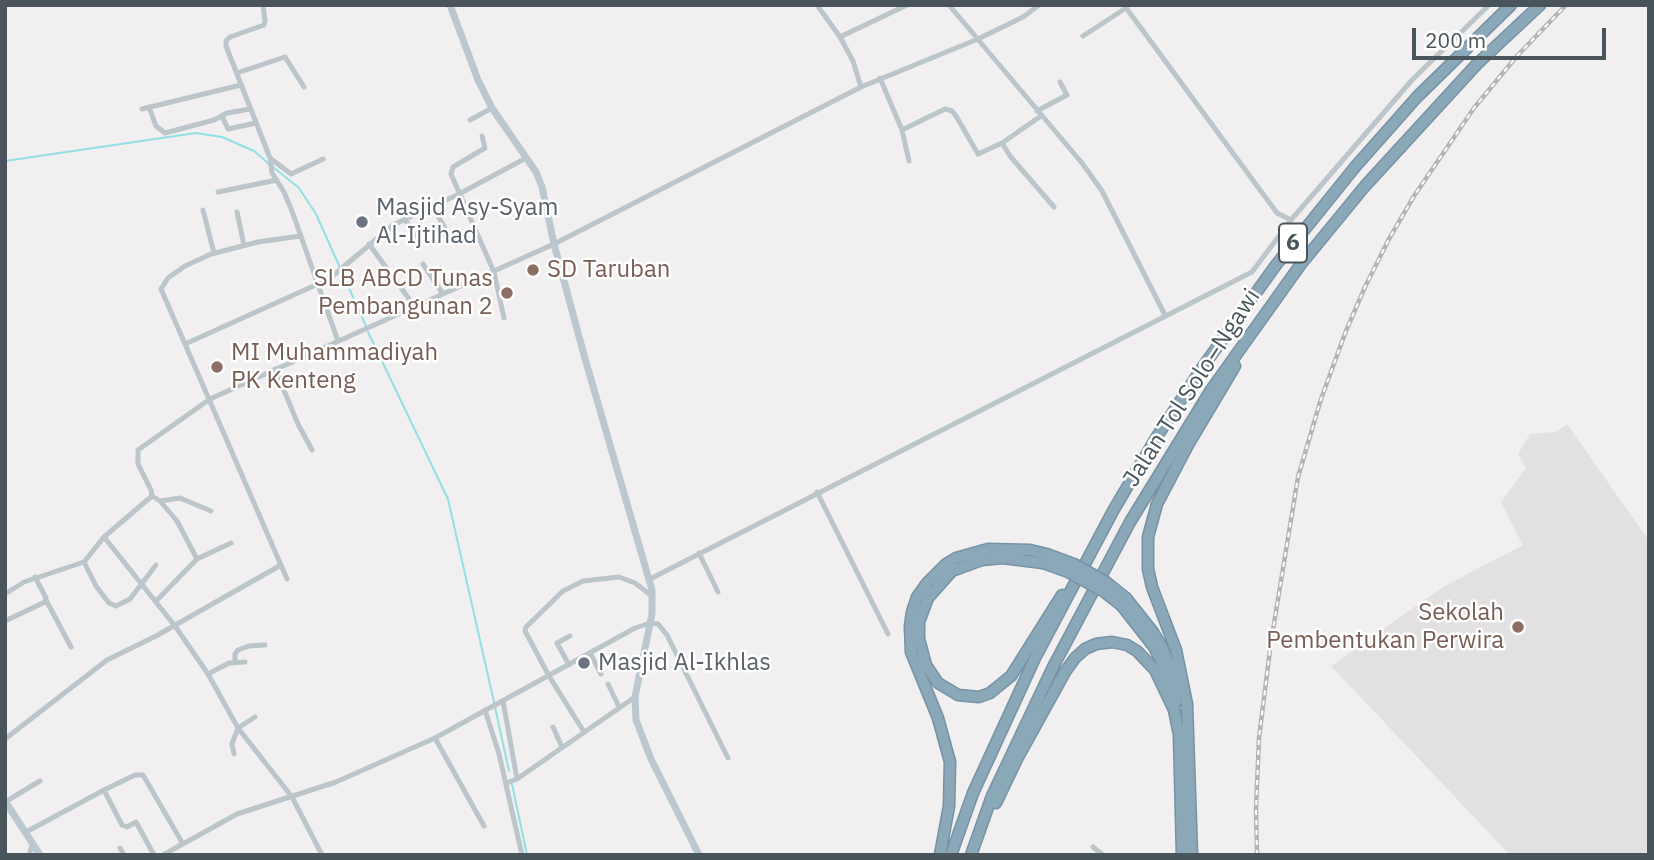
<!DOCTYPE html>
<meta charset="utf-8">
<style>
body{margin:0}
#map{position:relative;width:1654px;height:860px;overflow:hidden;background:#f1efef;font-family:"IBM Plex Sans",sans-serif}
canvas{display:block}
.frame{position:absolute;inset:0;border:7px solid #49555a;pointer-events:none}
.scale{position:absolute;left:1412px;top:28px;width:194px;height:32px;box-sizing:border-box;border:4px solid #49555a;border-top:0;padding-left:9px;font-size:21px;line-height:24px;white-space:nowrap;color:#49555a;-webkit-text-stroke:5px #fff;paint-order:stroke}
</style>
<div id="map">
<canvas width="1654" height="860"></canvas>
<div class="frame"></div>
<div class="scale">200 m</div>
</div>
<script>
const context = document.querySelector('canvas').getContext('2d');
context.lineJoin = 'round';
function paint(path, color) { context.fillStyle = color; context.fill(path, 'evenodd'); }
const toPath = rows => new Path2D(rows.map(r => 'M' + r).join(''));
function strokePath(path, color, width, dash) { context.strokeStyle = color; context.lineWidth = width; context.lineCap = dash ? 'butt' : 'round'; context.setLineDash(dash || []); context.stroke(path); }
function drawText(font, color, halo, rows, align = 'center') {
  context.font = font + ' "IBM Plex Sans",sans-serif'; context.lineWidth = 5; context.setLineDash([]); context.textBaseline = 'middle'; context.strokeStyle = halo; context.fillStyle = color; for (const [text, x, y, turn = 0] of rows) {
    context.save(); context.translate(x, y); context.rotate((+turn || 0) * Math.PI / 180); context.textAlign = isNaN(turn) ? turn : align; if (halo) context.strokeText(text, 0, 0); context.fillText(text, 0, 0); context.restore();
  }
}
paint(toPath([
 [1567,424,1649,541,1649,855,1510,855,1331,666,1443,587,1523,545,1501,502,1526,468,1518,454,1530,434,1555,432]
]), '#e2e0e0');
strokePath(toPath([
 [5,161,196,133,222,137,254,151,269,164],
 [273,167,299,188,316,214,366,326],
 [368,332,448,499,494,702],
 [495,707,509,771],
 [512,784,527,855]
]), '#92dfe4', 2);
const highway = toPath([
 [1043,563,1003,558,982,560,952,571,928,598,919,622,919,639,926,665,938,683,958,695,979,697,990,693,1011,676,1062,595],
 [1126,598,1153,632,1162,647,1180,691],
 [1122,606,1154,647,1167,672,1176,702],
 [1179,735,1182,855],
 [996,803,1018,757,1065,672,1075,658,1085,649,1096,644,1112,642,1127,645,1137,651,1155,670,1174,710,1180,740],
 [940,855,949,806,950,762,938,718,911,652,910,626,912,612,917,597,927,583,946,564,956,558,988,549,1030,550,1047,554],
 [951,855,973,793,1035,658,1113,511,1156,438,1202,368,1276,265,1355,167,1417,97,1511,5],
 [971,855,992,796,1053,667,1130,522,1211,390,1301,264,1365,186,1477,64,1540,5],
 [1192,855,1187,704,1176,650,1152,587,1148,569,1148,537,1157,504,1188,445,1235,366]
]);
strokePath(highway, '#7693a5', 13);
strokePath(toPath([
 [263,5,265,21,264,25,230,37,226,41,226,46,270,158,272,173,284,192,292,211,338,341],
 [817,5,840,37,853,61,861,87],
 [949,5,1082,163,1102,191,1165,315],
 [1124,5,1277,213,1291,220],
 [1083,36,1126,8],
 [840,37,907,5],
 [237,73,285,57,304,87],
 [880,78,902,130],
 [149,107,156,126,165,133,214,120,227,113,250,109],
 [142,109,241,85],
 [1037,111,1067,95,1060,82],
 [222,116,228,129,256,123],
 [1041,116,1002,143,1010,156,1054,207],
 [470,120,492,108],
 [482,136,485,148,453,167,451,174,494,272,504,318],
 [270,158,291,174,323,159],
 [909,161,902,130,945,109,952,111,956,116,978,154,1002,143],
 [218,192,277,180],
 [432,206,445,228,443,234],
 [203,210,214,253],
 [237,212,244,245],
 [405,219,417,240],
 [369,244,415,307],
 [423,264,443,294],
 [185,344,161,289,168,278,185,266,211,254,258,242,300,236],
 [275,369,298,424,312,450],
 [817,492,888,634],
 [152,496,160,501,177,521,197,559],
 [160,501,180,498,211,511],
 [104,537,175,626,208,674,238,728,232,744,234,754],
 [699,553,718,592],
 [84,562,96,586,109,603,116,606,130,599,156,565],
 [287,579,185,344,329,279,393,225,459,194,526,158],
 [650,579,1252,272,1291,220,1412,80,1489,5],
 [5,594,24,582,84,562,104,537,152,496,151,490,138,464,138,450,210,399,554,244,861,87,978,39,1023,17,1039,5],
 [46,600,71,647],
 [156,601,197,559,231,543],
 [5,621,45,602,46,598,35,577],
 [590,653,601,674],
 [235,662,235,654,238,650,249,646,265,645],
 [569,665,557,643,570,636],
 [208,674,229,663,245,662],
 [608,684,619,707],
 [503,701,517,779],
 [485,710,499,754,522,855],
 [255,717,238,728,292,797,322,855],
 [553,727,562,747],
 [584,732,549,676,525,631,526,627,563,591,583,581,619,577,635,583,652,596],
 [435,738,484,826],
 [5,739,107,660,156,636,281,565],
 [507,783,517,779,635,697],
 [104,790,135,775,143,775,183,844],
 [5,802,40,781],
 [26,832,104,790,122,825,127,827,136,822,154,855],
 [1093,847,1103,855],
 [120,848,124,855],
 [29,855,33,843],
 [163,855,237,814,336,782,435,738,635,628,650,623,658,624,667,635,728,758]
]), '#bcc5ca', 5);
strokePath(toPath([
 [450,5,478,80,492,108,536,172,542,187,554,244,584,355,652,590,652,614,635,697,636,720,651,759,699,855],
 [5,801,40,855]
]), '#bcc8cf', 7);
strokePath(highway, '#8ba8b9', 10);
const rail = toPath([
 [1257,855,1256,809,1259,738,1271,642,1298,477,1321,399,1346,331,1365,287,1389,239,1414,196,1474,108,1517,56,1566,5]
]);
strokePath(rail, '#b2b5b8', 4.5);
strokePath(rail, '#fff', 2, [5]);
const highwayBridge = toPath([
 [1047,554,1074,564,1106,582,1126,598],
 [1043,563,1068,572,1103,591,1122,606]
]);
strokePath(highwayBridge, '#7693a5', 13, []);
strokePath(highwayBridge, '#8ba8b9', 10);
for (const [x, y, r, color] of [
 [362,222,7,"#6b7280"],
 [533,270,7,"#8d6e63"],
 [507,293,7,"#8d6e63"],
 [217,367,7,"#8d6e63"],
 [1518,627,7,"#8d6e63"],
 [584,663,7,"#6b7280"]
]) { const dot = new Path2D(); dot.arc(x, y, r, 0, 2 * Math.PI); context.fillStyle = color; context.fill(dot); strokePath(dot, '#fff', 2.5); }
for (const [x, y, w] of [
 [1293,243,28]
]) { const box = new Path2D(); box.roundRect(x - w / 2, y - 19.5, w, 39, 5); context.fillStyle = '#fff'; context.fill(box); strokePath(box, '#49555a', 2); }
drawText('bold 23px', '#49555a', null, [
 ["6",1293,243]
]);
drawText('24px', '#5b616d', '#fff', [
 ["Masjid Asy-Syam",376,208],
 ["Al-Ijtihad",376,236],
 ["Masjid Al-Ikhlas",598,663]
], 'left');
drawText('24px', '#785e54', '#fff', [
 ["SD Taruban",547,270],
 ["SLB ABCD Tunas",493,279,"right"],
 ["Pembangunan 2",493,307,"right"],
 ["MI Muhammadiyah",231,353],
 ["PK Kenteng",231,381],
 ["Sekolah",1504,613,"right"],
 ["Pembentukan Perwira",1504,641,"right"]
], 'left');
drawText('24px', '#49555a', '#fff', [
 ["Jalan Tol Solo–Ngawi",1192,388,-57]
]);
</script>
